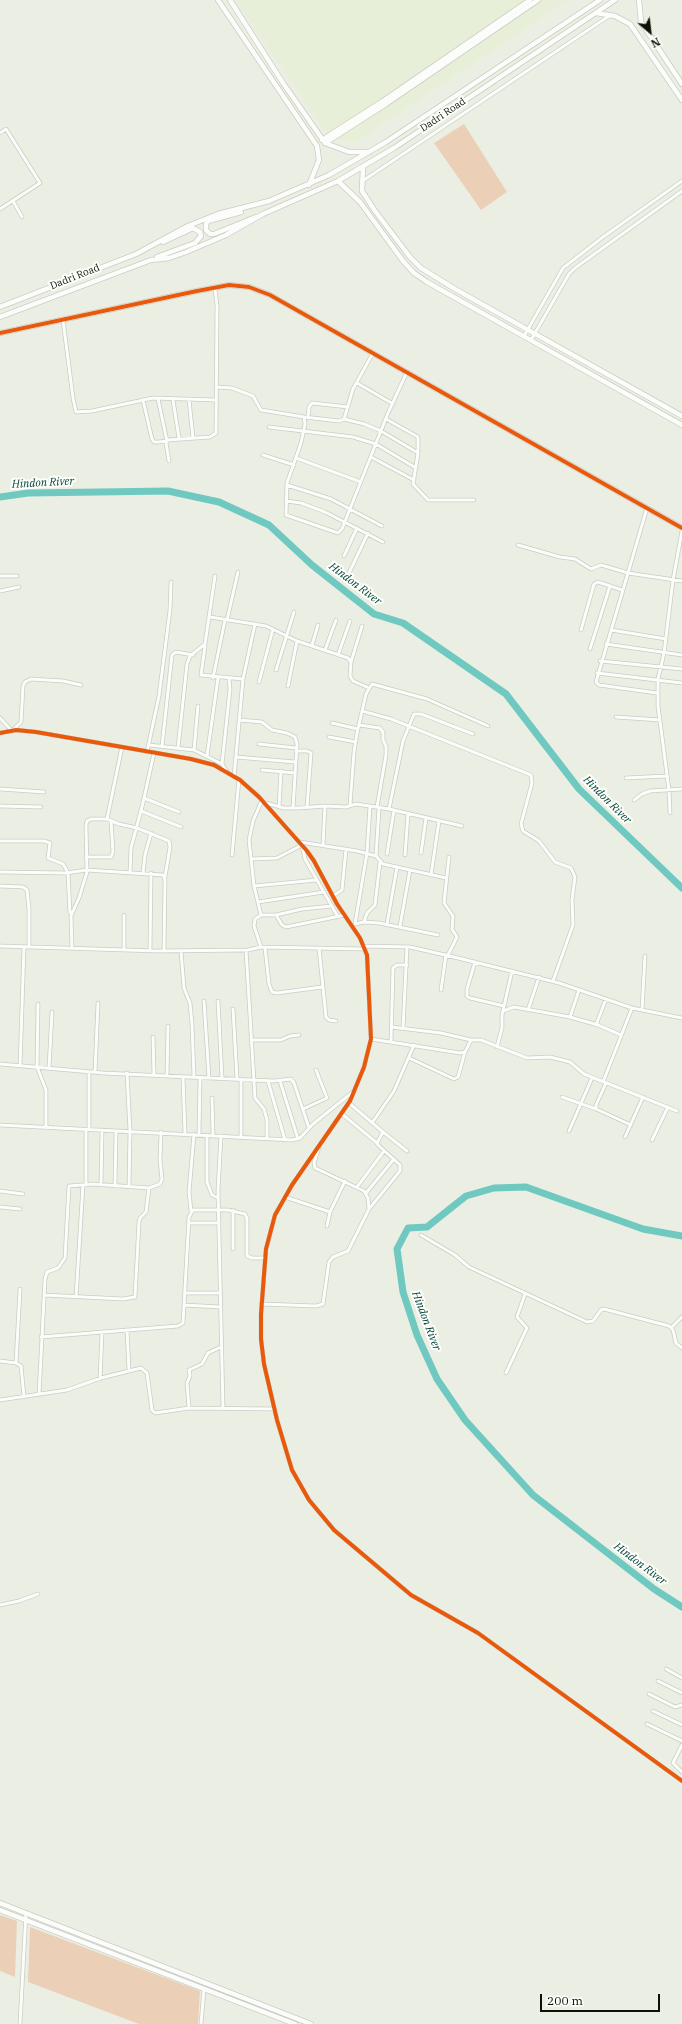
<!DOCTYPE html>
<style>
body{margin:0}
#map{position:relative;width:682px;height:2024px;overflow:hidden;background:#ebefe3;font-family:"IBM Plex Serif",serif}
canvas{display:block}
.north{position:absolute;left:630px;top:12px;width:40px;height:40px;-webkit-text-stroke:3px #fdfffa;paint-order:stroke;rotate:152deg;font-size:11px;font-weight:700;line-height:16px;text-align:center;color:#0f1109}
.north::after{content:'';display:block;margin:auto;width:14px;height:18px;background:#0f1109;clip-path:polygon(50% 0,100% 100%,50% 72%,0 100%)}
.scale{position:absolute;left:540px;top:1994px;width:120px;height:18px;box-sizing:border-box;border:2px solid #0f1109;border-top:0;padding-left:5px;font-size:12px;line-height:14px;white-space:nowrap;color:#0f1109;-webkit-text-stroke:3px #fdfffa;paint-order:stroke}
</style>
<div id="map">
<canvas width="682" height="2024"></canvas>
<div class="north">N</div>
<div class="scale">200 m</div>
</div>
<script>
const context = document.querySelector('canvas').getContext('2d');
context.lineJoin = 'round';
function paint(path, color) { context.fillStyle = color; context.fill(path, 'evenodd'); }
const toPath = rows => new Path2D(rows.map(r => 'M' + r).join(''));
function strokePath(path, color, width, dash) { context.strokeStyle = color; context.lineWidth = width; context.lineCap = dash ? 'butt' : 'round'; context.setLineDash(dash || []); context.stroke(path); }
function drawText(font, color, halo, rows, align = 'center') {
  context.font = font + ' "IBM Plex Serif",serif'; context.lineWidth = 4; context.setLineDash([]); context.textBaseline = 'middle'; context.strokeStyle = halo; context.fillStyle = color; for (const [text, x, y, turn = 0] of rows) {
    context.save(); context.translate(x, y); context.rotate((+turn || 0) * Math.PI / 180); context.textAlign = isNaN(turn) ? turn : align; if (halo) context.strokeText(text, 0, 0); context.fillText(text, 0, 0); context.restore();
  }
}
paint(toPath([
 [235,0,567,0,356,142,331,140]
]), '#e8efd9');
paint(toPath([
 [464,124,507,192,481,210,434,143],
 [0,1915,17,1921,15,1977,0,1971],
 [30,1927,200,1991,198,2024,139,2024,28,1982]
]), '#eccfb7');
strokePath(toPath([
 [0,497,28,493,168,491,219,502,269,525,312,565,374,614,403,623,506,694,579,789,682,888],
 [682,1236,643,1229,526,1187,494,1188,466,1196,427,1227,408,1228,397,1249,403,1292,417,1335,437,1379,465,1420,533,1495,654,1589,682,1607]
]), '#70c9c1', 7);
const street = toPath([
 [0,133,6,129,40,183,0,209],
 [361,182,609,16],
 [13,201,22,217],
 [63,320,73,398,76,412,92,411,153,398,216,400],
 [524,336,563,268,603,237,682,181],
 [531,340,569,274,575,268,682,191],
 [357,383,393,404],
 [216,387,232,388,253,396,261,410,304,417,305,424,301,443,287,483,286,515,338,533,342,529,388,413,407,372],
 [143,400,152,439,154,442,159,442,167,441,158,399],
 [173,400,179,438],
 [189,400,193,438],
 [304,417,339,421,344,419,353,389,373,353],
 [308,418,309,407,312,403,348,407],
 [344,419,364,424,381,431,418,453],
 [386,419,418,437,418,453,413,484,428,500,474,500],
 [269,427,353,437,376,444,416,468],
 [263,455,294,465],
 [371,457,414,480],
 [296,458,361,482],
 [169,461,166,443,168,440,210,437,216,433,217,306,215,289],
 [287,485,331,499,382,526],
 [286,501,301,503,325,512,383,542],
 [647,508,596,682,599,685,657,693],
 [518,545,560,557,575,559,591,569,601,565,628,573,682,581],
 [344,556,357,528],
 [348,575,368,533],
 [0,576,17,576],
 [0,591,19,587],
 [210,617,266,626,297,641,348,658,351,662,350,676,353,681,369,688],
 [227,620,238,572],
 [581,630,594,584,598,582,622,590],
 [611,630,666,639],
 [606,644,682,655],
 [312,645,318,625],
 [205,646,201,675,243,679],
 [590,649,610,586],
 [325,650,336,620],
 [338,655,350,621],
 [600,661,682,669],
 [351,662,362,626],
 [276,670,294,612],
 [597,673,682,683],
 [213,678,225,620],
 [259,682,273,629],
 [288,686,297,641],
 [362,711,391,719,531,775,532,783,521,824,523,831,539,841,555,862,571,868,575,877,572,900,573,925,553,981],
 [616,717,660,720],
 [0,718,12,731,21,722,23,686,25,682,31,679,63,681,81,685],
 [239,720,262,722,272,730,287,733,295,737,297,744,293,808],
 [332,723,358,729],
 [359,725,380,728,383,732,383,740,386,746,386,755,377,807],
 [0,733,16,730,36,732,191,759,214,765,240,780,259,797,307,851,314,861,337,904,360,938,367,955,371,1039,364,1067,350,1101,292,1185,275,1215,266,1249,261,1314,261,1339,264,1364,277,1420,292,1470,309,1500,334,1530,411,1595,478,1633,682,1781],
 [329,737,356,742],
 [259,744,296,748],
 [149,745,194,750,222,764,227,772],
 [162,746,172,655,176,652,193,655],
 [178,748,187,664,190,656,205,644,215,576],
 [194,750,198,706],
 [296,751,307,751,311,753,307,808],
 [147,752,159,696,170,610,171,582],
 [207,756,218,678],
 [236,757,295,762],
 [222,764,230,689,229,679],
 [262,770,295,773],
 [234,777,243,679,255,624],
 [626,778,666,776],
 [0,789,44,792],
 [144,798,179,812],
 [634,800,642,794,650,791,682,789],
 [266,803,284,808,299,808,325,806,346,807,356,804,389,809,462,826],
 [350,805,354,752,357,733,366,694,372,684,427,699,488,726],
 [0,806,41,807],
 [279,807,281,771],
 [389,809,403,741,414,714,421,714,473,734],
 [141,811,181,827],
 [670,813,669,790,658,706,658,679,664,653,673,580,682,531],
 [107,819,119,824,137,828,169,841,170,847,165,877],
 [0,841,44,841,50,843,48,858,63,864,68,873,70,913],
 [300,842,357,851,376,856,383,864,446,878],
 [323,845,325,806],
 [421,853,426,818],
 [387,854,394,810],
 [232,855,239,779],
 [405,855,408,814],
 [376,856,379,808],
 [86,857,111,857,113,852,111,821],
 [251,859,277,858,302,845,305,859,338,917],
 [0,872,66,873,87,870,163,875,165,880,164,951],
 [130,872,131,848,143,803,154,753],
 [143,873,145,855,151,833],
 [431,875,439,821],
 [0,886,23,887,27,890,29,909,29,947],
 [254,886,317,880],
 [333,896,342,890,346,849],
 [258,902,324,892],
 [124,915,124,949],
 [261,915,254,886,249,840,253,821,262,800],
 [276,915,302,909,332,906],
 [364,922,367,913,375,905,380,862],
 [355,924,367,853,370,806],
 [355,924,364,922,379,923,438,935],
 [387,924,397,867],
 [400,926,410,870],
 [0,946,158,951,248,950,261,947,254,926,255,919,261,915,276,915,282,925,286,927,345,915],
 [364,946,410,947,458,958,559,983,632,1008,682,1018],
 [261,947,365,949],
 [72,948,71,916,79,898,87,872,86,825,87,821,91,819,107,819,122,747],
 [265,948,269,984,272,992,277,993,322,987],
 [319,948,326,1017,329,1020,336,1021],
 [150,950,151,873],
 [246,950,255,1098,264,1109,267,1120,267,1138],
 [181,951,184,988,190,1003,192,1024,194,1077],
 [448,955,457,937,452,929,453,916,444,903,449,857],
 [475,962,467,989,467,996,470,998,504,1006],
 [441,990,446,955],
 [204,1001,209,1078],
 [218,1001,222,1078],
 [38,1004,37,1067,46,1090,46,1128],
 [233,1009,237,1079],
 [528,1010,539,977],
 [642,1010,645,956],
 [503,1011,514,1007,570,1017,598,1025,621,1035],
 [570,1017,579,990],
 [596,1025,606,999],
 [391,1027,441,1033,471,1040],
 [403,1028,407,947],
 [153,1037,154,1075],
 [371,1039,460,1053,465,1052,471,1040,481,1040,527,1058,550,1057,570,1062,584,1074,677,1111],
 [251,1040,281,1040,290,1036,299,1035],
 [391,1042,393,968,397,965,407,965],
 [497,1047,502,1028,502,1015,512,971],
 [409,1058,454,1079,458,1077,465,1052],
 [0,1064,103,1073,274,1081,291,1079,294,1083,309,1128],
 [20,1066,24,947],
 [49,1068,52,1012],
 [89,1072,89,1130],
 [95,1072,98,1003],
 [127,1073,130,1131,129,1186],
 [167,1076,168,1026],
 [183,1077,185,1134],
 [268,1081,285,1140],
 [280,1081,298,1139],
 [603,1082,632,1008],
 [606,1083,596,1105,596,1109,631,1125],
 [562,1097,596,1109],
 [212,1098,213,1135],
 [349,1103,383,1132,377,1143,378,1145,400,1165,400,1171,369,1209],
 [303,1109,327,1098,316,1070],
 [342,1114,377,1143],
 [372,1123,394,1091,414,1045],
 [0,1125,292,1140,300,1138,313,1124,354,1091],
 [86,1130,86,1185],
 [569,1131,592,1078],
 [383,1132,407,1151],
 [199,1134,200,1078],
 [207,1135,207,1182,212,1195,218,1198],
 [221,1136,218,1190,223,1408],
 [241,1136,241,1079],
 [625,1137,643,1097],
 [652,1140,668,1107],
 [101,1185,102,1130],
 [115,1186,116,1131],
 [357,1187,384,1151],
 [0,1191,23,1194],
 [366,1193,394,1159],
 [285,1197,330,1212],
 [0,1207,20,1209],
 [233,1210,233,1249],
 [191,1211,189,1192,194,1134],
 [189,1223,219,1223],
 [327,1226,330,1212,345,1181],
 [421,1235,455,1255,469,1267,587,1322,593,1321,601,1310,604,1309,669,1326,673,1330,676,1343,682,1348],
 [185,1293,220,1293],
 [44,1295,123,1299,135,1297,139,1222,140,1218,146,1212,149,1188],
 [76,1297,83,1185],
 [261,1304,316,1306,323,1304,329,1262,333,1257,348,1251,369,1209,368,1198,364,1191,315,1168,314,1163,319,1147],
 [184,1305,220,1307],
 [671,1328,682,1317],
 [127,1330,129,1371],
 [41,1337,178,1326,183,1323,189,1217,193,1210,228,1210,245,1214,247,1218,247,1256,252,1258,265,1258],
 [0,1361,16,1363,21,1366,24,1397],
 [16,1363,20,1289],
 [506,1373,527,1328,517,1317,525,1294],
 [100,1379,102,1332],
 [39,1395,45,1279,47,1272,58,1268,65,1258,69,1186,93,1184,149,1188,160,1184,162,1179,160,1160,161,1132],
 [0,1400,67,1390,101,1378,141,1368,147,1373,152,1410,155,1413,189,1408,274,1409],
 [189,1408,187,1383,190,1376,189,1370,202,1364,208,1353,221,1347],
 [0,1605,19,1601,38,1594],
 [666,1669,682,1678],
 [658,1681,682,1693],
 [649,1694,675,1707,682,1705],
 [653,1711,682,1725],
 [647,1724,682,1741],
 [682,1745,673,1763,682,1772],
 [20,2024,26,1913],
 [201,2024,204,1989]
]);
const secondary = toPath([
 [218,0,317,146,319,160,309,185],
 [230,0,283,83,325,143,349,152,369,152],
 [639,0,641,22,682,84],
 [596,13,615,16,630,24,682,100],
 [322,140,383,101,530,0],
 [325,143,386,104,538,0],
 [363,167,362,191,375,211,410,257,421,268,455,289,682,416],
 [338,181,360,202,403,261,414,273,427,282,682,425],
 [241,212,208,221,206,224,206,230,210,234,214,234,256,217],
 [157,257,195,243,201,236,200,232,193,228,163,242],
 [0,307,136,254,188,226,218,214,269,201,329,175,386,142,600,0],
 [0,317,151,260,169,258,186,252,226,235,263,214,338,181,394,148,615,0],
 [0,333,197,291,229,285,249,287,270,295,682,528],
 [0,1903,311,2024],
 [0,1910,295,2024]
]);
strokePath(street, '#c9ccc3', 4.5);
strokePath(secondary, '#c9ccc3', 6);
strokePath(street, '#fcfdfb', 3);
strokePath(secondary, '#fcfdfb', 4.5);
strokePath(toPath([
 [0,333,197,291,229,285,249,287,270,295,682,528],
 [0,733,16,730,36,732,191,759,214,765,240,780,259,797,307,851,314,861,337,904,360,938,367,955,371,1039,364,1067,350,1101,292,1185,275,1215,266,1249,261,1314,261,1339,264,1364,277,1420,292,1470,309,1500,334,1530,411,1595,478,1633,682,1781]
]), '#e8590c', 4);
drawText('10px', '#0f1109', '#fdfffa', [
 ["Dadri Road",443,115,-34],
 ["Dadri Road",75,277,-22]
]);
drawText('italic 11px', '#05403d', '#fdfffa', [
 ["Hindon River",43,483,-3],
 ["Hindon River",355,584,37],
 ["Hindon River",607,800,45],
 ["Hindon River",426,1321,69],
 ["Hindon River",640,1564,37]
]);
</script>
